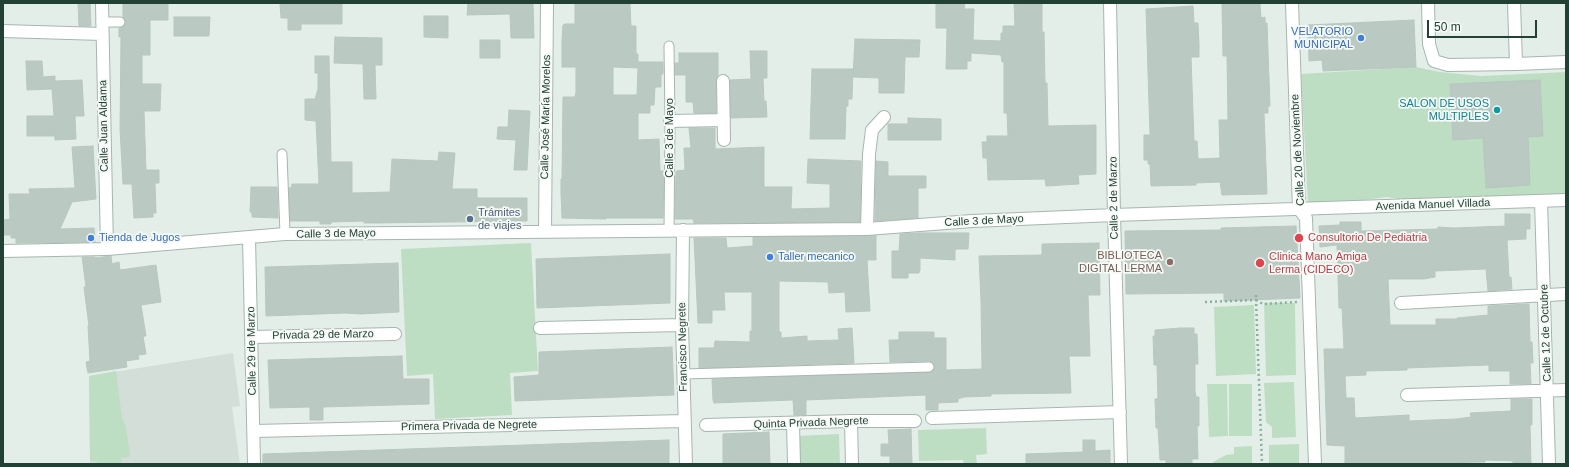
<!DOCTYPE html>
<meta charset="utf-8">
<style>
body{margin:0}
#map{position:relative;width:1569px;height:467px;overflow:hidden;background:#e4eee9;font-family:Helvetica,sans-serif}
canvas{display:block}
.frame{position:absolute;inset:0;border:4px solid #234035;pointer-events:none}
.scale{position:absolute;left:1427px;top:20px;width:110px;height:18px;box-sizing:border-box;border:2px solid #234035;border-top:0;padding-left:5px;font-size:12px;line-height:14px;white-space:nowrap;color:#234035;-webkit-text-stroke:3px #f5faf7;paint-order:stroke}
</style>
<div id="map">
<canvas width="1569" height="467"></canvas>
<div class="frame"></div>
<div class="scale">50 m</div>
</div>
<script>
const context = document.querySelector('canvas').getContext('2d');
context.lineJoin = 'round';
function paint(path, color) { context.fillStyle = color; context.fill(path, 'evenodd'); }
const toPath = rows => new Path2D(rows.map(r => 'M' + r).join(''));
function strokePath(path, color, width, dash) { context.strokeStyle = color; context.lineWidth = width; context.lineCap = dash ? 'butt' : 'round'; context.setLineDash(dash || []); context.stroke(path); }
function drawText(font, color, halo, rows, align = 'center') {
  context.font = font + ' Helvetica,sans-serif'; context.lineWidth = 3.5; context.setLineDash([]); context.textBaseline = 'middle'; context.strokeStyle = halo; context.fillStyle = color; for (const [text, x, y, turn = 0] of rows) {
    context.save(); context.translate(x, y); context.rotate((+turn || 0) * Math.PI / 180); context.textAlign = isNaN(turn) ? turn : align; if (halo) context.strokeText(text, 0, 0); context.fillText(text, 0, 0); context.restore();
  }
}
paint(toPath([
 [233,353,240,406,232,407,240,464,90,464,89,376]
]), '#d2ded7');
paint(toPath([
 [1416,67,1440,72,1481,76,1566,72,1566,195,1405,200,1387,197,1356,201,1308,205,1301,74],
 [531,243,538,371,510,373,512,415,435,419,433,374,407,376,401,249],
 [1264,303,1295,303,1296,375,1266,376],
 [1254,305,1256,374,1216,376,1214,307],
 [116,371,122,418,126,427,130,455,129,457,121,458,122,464,97,464,97,462,90,461,89,376],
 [1294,382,1296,437,1272,438,1272,427,1266,422,1264,383],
 [1207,384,1227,384,1228,436,1209,437],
 [1229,384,1252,384,1252,436,1229,436],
 [986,428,987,454,976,455,977,464,964,464,963,460,919,461,918,430],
 [839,434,840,464,799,464,797,436],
 [1299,444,1299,464,1269,464,1269,445],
 [1252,446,1252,464,1213,464,1213,462,1226,455,1234,454,1234,447]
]), '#bedec3');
const building = toPath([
 [78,3,90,3,91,26,79,26,78,3],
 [123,3,168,3,168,20,150,20,150,55,142,55,142,84,161,84,160,111,144,111,146,170,159,170,159,183,155,183,156,213,153,213,153,217,134,218,132,184,123,184,120,129,121,37,119,37,119,28,123,27,126,22,123,17,123,3],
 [286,3,342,3,342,24,301,24,301,30,288,30,288,18,281,18,280,4,286,4,286,3],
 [468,3,533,3,534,38,511,38,510,14,467,15,468,3],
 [575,3,630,3,631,26,636,26,636,54,638,54,638,62,663,62,663,74,661,74,661,87,655,87,654,105,650,105,650,113,638,113,638,140,659,139,660,171,664,171,663,218,606,218,606,219,562,218,561,193,561,179,562,179,563,97,575,97,576,92,576,67,562,67,562,40,563,25,565,24,575,24,575,3],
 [613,67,638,68,637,95,613,95,613,67],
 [936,3,965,3,964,9,974,9,973,40,1001,41,1001,33,1003,33,1003,26,1015,26,1014,3,1042,4,1042,32,1044,32,1045,83,1047,83,1048,126,1096,125,1096,174,1078,175,1079,184,1046,186,1045,179,988,180,987,158,983,158,982,142,987,142,987,136,1008,136,1007,113,1004,113,1004,62,1002,62,1001,55,971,53,971,61,967,61,967,69,946,69,947,28,936,28,936,3],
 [1225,3,1260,4,1261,18,1265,17,1265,23,1267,23,1270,106,1268,106,1268,113,1264,113,1267,194,1222,195,1220,182,1196,183,1196,185,1151,186,1150,164,1148,164,1148,160,1144,160,1144,135,1150,135,1146,9,1193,6,1194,23,1198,23,1199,44,1199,57,1191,57,1194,141,1197,141,1198,159,1220,158,1219,120,1228,120,1227,56,1223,56,1222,4,1225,4,1225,3],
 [424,16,448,16,448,38,424,37,424,16],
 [174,17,210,17,209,36,174,36,174,17],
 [1414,20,1416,67,1323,71,1322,60,1309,61,1308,25,1414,20],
 [335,37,382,38,382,65,375,65,376,99,364,99,363,64,334,63,335,37],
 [855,39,920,40,919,57,905,57,904,93,879,93,879,78,853,77,855,39],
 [480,40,500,40,500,58,480,58,480,40],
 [750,51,767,51,767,78,763,78,764,101,766,101,767,117,731,118,730,80,751,79,750,51],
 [679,53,718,53,718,76,716,81,716,113,694,113,693,102,686,102,686,75,675,75,675,63,679,63,679,53],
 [315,56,329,56,331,162,352,162,352,193,390,192,392,159,438,161,439,152,455,153,452,189,477,189,477,198,527,198,527,221,376,223,364,223,364,221,331,222,331,224,320,224,320,221,290,221,289,188,291,188,292,184,319,184,316,121,305,120,305,99,315,99,318,89,318,73,315,73,315,56],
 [26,61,42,61,43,77,55,76,55,81,82,80,84,116,75,116,76,139,55,140,55,136,27,136,27,116,54,116,52,89,27,90,26,61],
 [812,69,853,69,852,99,848,99,848,106,846,106,845,139,810,139,812,69],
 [1540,80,1543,136,1528,137,1530,185,1486,188,1483,138,1453,140,1450,84,1540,80],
 [509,110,530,111,527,170,514,170,516,140,497,139,498,127,508,127,509,110],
 [908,118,941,119,941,140,888,140,888,124,908,124,908,118],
 [689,128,715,128,715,149,764,147,764,187,792,187,791,209,830,208,830,184,807,183,808,159,861,161,860,222,694,223,693,219,675,219,676,171,685,170,684,148,691,148,689,128],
 [93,146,96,199,72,202,60,229,94,228,95,242,16,243,16,238,11,238,11,235,3,235,3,220,10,219,9,194,30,194,29,189,75,188,72,147,93,146],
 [876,161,888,162,888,176,926,176,926,188,918,188,918,218,875,221,876,161],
 [251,187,277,187,278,218,252,217,252,212,250,212,251,187],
 [1505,214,1530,214,1530,229,1526,229,1526,239,1507,240,1509,277,1511,277,1512,289,1488,291,1486,269,1435,271,1435,277,1424,279,1388,279,1390,325,1436,325,1436,319,1457,319,1457,318,1488,315,1488,306,1529,304,1530,342,1532,342,1533,363,1530,363,1531,384,1510,384,1510,371,1489,371,1489,365,1407,368,1407,370,1366,371,1366,375,1345,376,1346,398,1354,398,1355,418,1409,415,1409,421,1456,419,1471,417,1470,413,1511,411,1511,399,1532,399,1532,425,1530,425,1531,464,1513,464,1513,461,1485,460,1485,462,1482,462,1438,463,1438,464,1345,464,1345,446,1327,445,1324,349,1344,349,1343,328,1342,308,1339,308,1337,245,1320,247,1319,226,1340,225,1340,222,1361,222,1361,231,1438,229,1438,227,1454,228,1505,226,1505,214],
 [1296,226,1300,298,1224,301,1224,293,1126,294,1125,231,1221,230,1221,228,1296,226],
 [919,233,969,233,968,249,957,249,955,250,955,260,920,258,920,271,919,271,919,273,908,273,908,278,892,278,892,251,899,251,900,234,919,233],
 [876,236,876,260,867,260,870,311,846,312,845,292,829,293,828,282,779,281,779,332,781,332,781,338,807,336,807,341,839,340,838,329,852,328,854,363,699,368,699,348,714,348,715,341,750,342,750,331,752,331,752,292,724,292,725,310,712,310,712,323,698,323,694,238,726,238,727,248,753,246,753,237,876,236],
 [1099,243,1100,295,1088,295,1090,356,1069,356,1071,393,991,394,991,396,964,397,958,399,958,402,938,403,938,410,926,410,926,395,806,400,806,415,794,415,793,400,714,403,713,400,712,379,932,372,935,366,932,362,929,361,890,362,889,340,899,340,899,332,934,332,934,338,946,338,946,370,982,369,981,300,979,256,1042,255,1042,244,1099,243],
 [670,254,670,303,537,308,536,259,670,254],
 [111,256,112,264,119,262,120,270,156,265,161,302,141,305,146,336,143,336,146,354,138,355,139,359,126,361,127,367,88,373,86,362,90,361,88,326,89,326,84,287,86,287,82,257,95,257,95,258,111,256],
 [398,263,399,312,361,314,346,313,266,316,265,267,398,263],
 [1180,328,1194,328,1194,334,1197,334,1198,364,1195,364,1195,391,1196,397,1199,397,1199,426,1197,426,1198,459,1192,459,1192,464,1166,464,1166,460,1160,460,1158,428,1156,428,1155,399,1158,399,1157,365,1154,365,1153,336,1155,336,1155,330,1180,328],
 [672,347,674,395,515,401,514,377,539,375,539,352,672,347],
 [402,356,403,379,429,379,429,404,323,407,323,420,310,420,310,407,270,408,268,360,402,356],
 [911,429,912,464,890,464,890,456,881,456,881,444,889,444,888,430,911,429],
 [769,432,770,464,723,464,723,434,769,432],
 [669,440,669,463,656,464,263,464,263,454,669,440],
 [1083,440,1095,440,1095,451,1110,450,1110,464,1026,464,1026,454,1083,452,1083,440]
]);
paint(building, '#bac9c1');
strokePath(building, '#b7c7bf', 1);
const lane = toPath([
 [101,22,120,22],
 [282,154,285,234],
 [669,231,670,121,669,46],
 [684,374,929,367]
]);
const street = toPath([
 [102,3,107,249],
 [1110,3,1114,215,1121,464],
 [1292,3,1299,209,1306,218,1315,464],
 [1428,3,1429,44,1434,61,1448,65,1516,64,1566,62],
 [1514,3,1516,64],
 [3,31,102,34],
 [723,81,724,140],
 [670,121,724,120],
 [1541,201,1549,464],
 [867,229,869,154,872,130,884,117],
 [683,230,682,325,686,464],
 [545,232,547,3],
 [249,238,254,464],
 [3,251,107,249,285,234,867,229,972,221,1114,215,1566,200],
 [1401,303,1566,294],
 [540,328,682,325],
 [252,337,395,334],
 [1407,395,1566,390],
 [932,418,1120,412],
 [851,421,852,464],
 [793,424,794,464],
 [706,425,851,421,915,421],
 [254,431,684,421]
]);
strokePath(lane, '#a6b6af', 11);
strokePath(street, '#a6b6af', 14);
strokePath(toPath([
 [1256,295,1256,300,1263,304,1297,302],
 [1205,302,1256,300,1262,464]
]), '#85b19f', 2.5, [2, 3]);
strokePath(lane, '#fff', 9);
strokePath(street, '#fff', 12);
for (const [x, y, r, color] of [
 [1361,38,4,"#3f7fe0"],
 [1497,110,4,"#0f9aa8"],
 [470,219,4,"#5c6f8a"],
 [91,238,4,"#3f7fe0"],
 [1299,238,5,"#e0444e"],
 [770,257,4,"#3f7fe0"],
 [1170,262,4,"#8d6e63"],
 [1260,263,5,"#e0444e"]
]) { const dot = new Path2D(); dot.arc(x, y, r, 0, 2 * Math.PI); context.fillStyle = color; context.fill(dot); strokePath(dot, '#f5faf7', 1.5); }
drawText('11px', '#366cbe', '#f5faf7', [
 ["VELATORIO",1353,32,"right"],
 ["MUNICIPAL",1353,45,"right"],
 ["Tienda de Jugos",99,238],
 ["Taller mecanico",778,257]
], 'left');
drawText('11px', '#0d838f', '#f5faf7', [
 ["SALON DE USOS",1489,104],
 ["MULTIPLES",1489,117]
], 'right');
drawText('11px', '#234035', '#f5faf7', [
 ["Calle José María Morelos",546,117,-89],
 ["Calle Juan Aldama",104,126,-91],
 ["Calle 3 de Mayo",670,138,-90],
 ["Calle 20 de Noviembre",1298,150,-93],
 ["Calle 2 de Marzo",1114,198,-91],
 ["Avenida Manuel Villada",1433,205,-2],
 ["Calle 3 de Mayo",984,221,-3],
 ["Calle 3 de Mayo",336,234,-1],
 ["Calle 12 de Octubre",1546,333,-92],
 ["Privada 29 de Marzo",323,335,-1],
 ["Francisco Negrete",683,347,-91],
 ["Calle 29 de Marzo",252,351,-91],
 ["Quinta Privada Negrete",811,423,-2],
 ["Primera Privada de Negrete",469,426,-1]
]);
drawText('11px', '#4e5e75', '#f5faf7', [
 ["Trámites",478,213],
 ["de viajes",478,226]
], 'left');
drawText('11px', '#be3a42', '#f5faf7', [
 ["Consultorio De Pediatria",1308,238],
 ["Clinica Mano Amiga",1269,257],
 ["Lerma (CIDECO)",1269,270]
], 'left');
drawText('11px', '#785e54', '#f5faf7', [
 ["BIBLIOTECA",1162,256],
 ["DIGITAL LERMA",1162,269]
], 'right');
</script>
